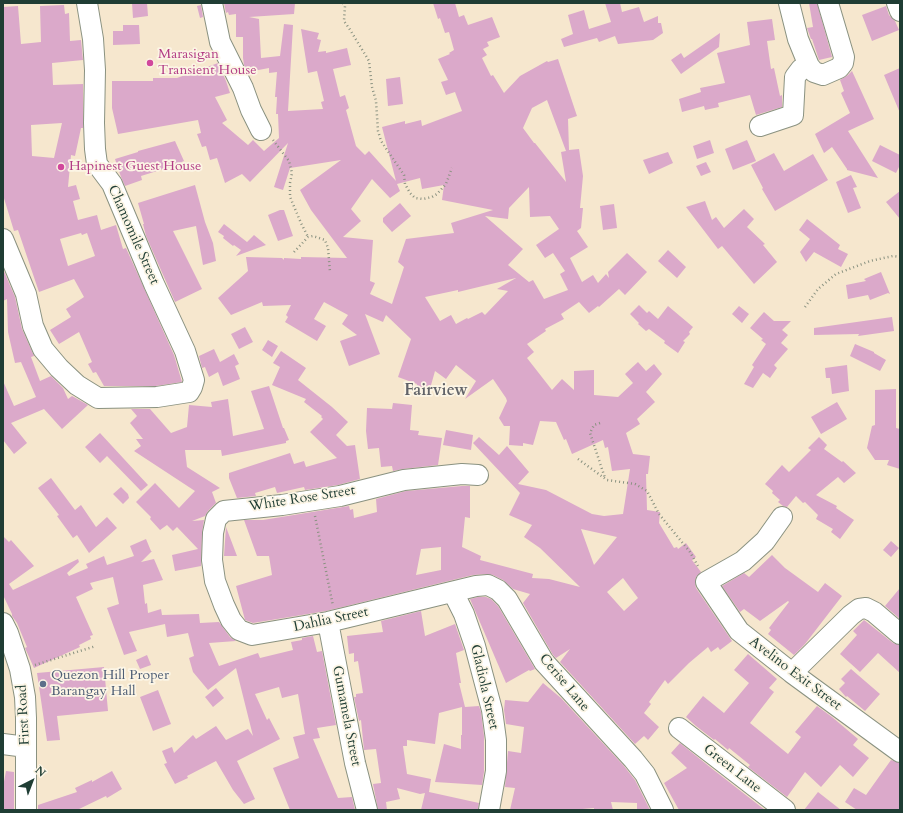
<!DOCTYPE html>
<style>
body{margin:0}
#map{position:relative;width:903px;height:813px;overflow:hidden;background:#f6e7ce;font-family:Cardo,serif}
canvas{display:block}
.frame{position:absolute;inset:0;border:4px solid #1f3d34;pointer-events:none}
.north{position:absolute;left:12px;top:761px;width:40px;height:40px;-webkit-text-stroke:3px #fcf5e5;paint-order:stroke;rotate:42deg;font-size:11px;font-weight:700;line-height:16px;text-align:center;color:#1f3d34}
.north::after{content:'';display:block;margin:auto;width:14px;height:18px;background:#1f3d34;clip-path:polygon(50% 0,100% 100%,50% 72%,0 100%)}
</style>
<div id="map">
<canvas width="903" height="813"></canvas>
<div class="frame"></div>
<div class="north">N</div>
</div>
<script>
const context = document.querySelector('canvas').getContext('2d');
context.lineJoin = 'round';
function paint(path, color) { context.fillStyle = color; context.fill(path, 'evenodd'); }
const toPath = rows => new Path2D(rows.map(r => 'M' + r).join(''));
function strokePath(path, color, width, dash) { context.strokeStyle = color; context.lineWidth = width; context.lineCap = dash ? 'butt' : 'round'; context.setLineDash(dash || []); context.stroke(path); }
function drawText(font, color, halo, rows, align = 'center') {
  context.font = font + ' Cardo,serif'; context.lineWidth = 3.5; context.setLineDash([]); context.textBaseline = 'middle'; context.strokeStyle = halo; context.fillStyle = color; for (const [text, x, y, turn = 0] of rows) {
    context.save(); context.translate(x, y); context.rotate((+turn || 0) * Math.PI / 180); context.textAlign = isNaN(turn) ? turn : align; if (halo) context.strokeText(text, 0, 0); context.fillText(text, 0, 0); context.restore();
  }
}
paint(toPath([
 [132,3,147,3,148,16,133,18],
 [224,3,295,3,294,14,249,17,259,19,261,58,280,56,284,24,293,25,288,111,323,109,321,102,324,101,317,71,308,73,301,29,319,33,317,39,321,40,318,52,326,51,326,53,347,48,351,65,333,69,340,97,345,95,349,108,346,110,356,146,365,155,369,151,396,181,382,127,405,121,405,124,421,120,422,126,462,111,455,92,446,95,441,82,448,80,438,59,450,54,449,53,454,50,449,32,445,33,440,18,438,19,433,3,455,3,459,17,464,15,468,25,492,17,500,37,487,42,489,46,483,49,487,55,482,58,491,76,493,75,504,93,520,76,547,61,548,62,558,59,577,116,568,119,569,150,579,149,583,176,580,208,583,208,581,228,577,231,588,247,570,258,582,282,593,275,598,283,606,274,609,278,608,272,627,253,647,272,625,295,619,289,599,307,598,306,589,313,579,302,561,314,564,319,545,329,546,331,527,344,534,352,527,358,552,390,562,379,574,390,574,371,594,370,594,395,618,397,633,383,625,374,638,362,646,371,654,364,662,374,646,392,655,402,637,419,640,424,626,433,633,454,650,456,648,474,646,474,647,510,660,512,659,523,674,548,677,547,678,549,686,543,696,557,692,560,701,572,696,577,695,583,696,588,732,641,720,650,718,647,711,652,708,647,689,663,668,684,665,680,649,702,651,704,644,713,659,727,648,740,644,736,635,744,560,662,570,649,556,658,553,655,523,603,530,594,513,589,503,580,493,575,487,574,473,575,326,611,253,623,245,620,236,586,272,575,269,556,257,556,244,520,263,520,349,506,350,510,353,509,354,518,377,512,376,499,406,491,462,486,470,486,470,518,465,517,462,547,481,556,480,560,533,574,532,578,549,579,580,587,540,548,524,537,532,525,509,515,520,493,473,443,479,437,499,455,507,446,529,472,518,484,546,490,592,514,604,516,623,514,630,469,612,471,608,447,605,448,603,440,572,454,566,439,564,440,556,422,540,421,533,445,523,443,523,446,509,445,510,426,504,426,499,418,507,401,506,398,493,379,465,399,476,381,456,365,446,379,435,371,428,396,415,392,417,384,398,377,411,339,386,315,383,322,365,314,380,354,349,366,340,341,357,335,342,324,348,315,324,302,314,319,326,326,317,341,285,322,288,317,286,315,291,305,263,306,262,302,231,315,218,298,248,271,246,257,282,258,284,260,284,258,301,259,301,257,347,258,311,210,300,190,341,160,290,168,283,190,274,187,288,143,250,182,242,174,225,183,217,158,210,160,206,146,202,147,197,134,201,133,198,120,118,134,112,108,112,81,153,81,153,78,177,78,218,63,226,81,230,93,215,97,227,120,222,123,248,145,253,140,264,151,279,138,278,114,276,114,277,97,275,97,277,72,269,73,269,68,248,72,244,65,243,58,243,37,236,37,236,14,229,15,228,12,226,13],
 [547,100,566,151,561,152,566,182,535,143,534,143,523,128,532,108],
 [420,178,422,189,444,185,442,200,493,210,451,223,454,233,406,239,398,262,404,267,392,304,370,294,375,283,370,281,373,240,343,237,361,221,351,209,372,179,390,198,400,191,397,184],
 [529,187,530,217,550,216,559,229,536,245,545,258,553,253,565,271,560,274,568,290,544,299,533,280,529,282,508,265,523,249,485,216,508,219,509,208],
 [516,278,497,289,508,291,485,315,482,312,468,319,467,318,456,324,451,315,440,321,425,297,458,290,458,292],
 [581,529,617,537,594,565],
 [441,547,441,570,416,575,421,549],
 [623,578,638,598,624,611,607,592],
 [605,3,620,3,622,12,639,7,644,22,658,16,658,23,661,23,663,33,653,40,618,44,615,36,599,42,597,38,564,47,561,39,573,34,568,15,584,10,589,29,611,22],
 [809,3,817,3,832,57,819,60,812,39,811,39,807,28,813,27],
 [64,5,65,14,69,13,70,41,81,40,83,60,52,63,53,85,83,84,83,128,81,128,75,156,71,155,68,187,76,185,80,199,73,201,78,220,97,215,101,230,116,225,123,249,126,248,174,355,182,382,156,386,104,386,96,372,93,373,88,364,92,362,79,332,59,344,50,330,71,317,66,309,84,297,74,279,39,292,18,230,14,231,3,195,3,7,18,6,21,44,41,42,40,6],
 [62,123,54,158,32,156,31,125],
 [81,233,82,235,87,233,95,256,68,266,60,239],
 [201,5,203,17,200,18,197,6],
 [886,6,889,15,895,21,899,30,872,41,862,15],
 [772,19,775,40,767,41,771,69,774,68,780,96,782,95,782,107,756,115,750,95,718,103,719,107,705,110,704,106,682,112,679,99,701,92,700,88,725,83,717,53,750,45,747,22],
 [123,25,139,25,140,44,113,45,113,31,123,31],
 [720,33,719,47,681,74,671,60,681,53,684,58],
 [900,68,900,113,884,75],
 [852,71,874,119,848,131,878,178,847,170,847,169,832,147,824,153,815,134,850,113,841,93,844,91,840,80,848,75],
 [400,77,403,104,388,106,386,79],
 [710,140,714,153,697,159,693,146],
 [747,140,756,161,733,170,725,149],
 [175,141,184,161,170,167,141,176,142,180,125,186,121,177,115,159,138,152,138,151],
 [880,145,900,155,900,165,896,173,872,161],
 [668,152,673,163,649,174,643,160],
 [774,153,784,171,813,154,828,180,775,211,762,189,763,188,751,165],
 [706,162,711,172,701,176,696,166],
 [851,175,857,187,853,188,861,208,848,213,836,182],
 [195,185,205,222,213,243,216,261,203,265,196,226,173,231,202,289,175,302,146,236,143,224,144,224,138,203],
 [900,191,900,219,886,202],
 [705,201,712,220,716,217,724,228,744,209,754,219,747,227,765,244,763,245,777,262,754,284,722,246,718,249,686,207],
 [400,203,411,216,392,232,383,222,383,218],
 [614,204,617,228,603,230,600,206],
 [280,210,284,210,293,236,278,241,268,215],
 [807,219,840,245,838,249,848,254,841,267,814,252,806,262,800,252,810,239,799,230],
 [224,224,247,242,254,235,266,245,236,256,241,250,234,245,233,246,223,238,224,236,218,232],
 [668,250,686,267,677,278,658,261],
 [3,269,15,297,22,329,34,356,31,357,40,381,51,376,63,388,68,399,72,396,88,405,62,429,44,409,11,423,27,443,14,454,3,440,3,381,14,406,36,397,21,362,15,363,8,332,7,299,3,301],
 [881,272,890,294,888,293,870,300,868,295,848,299,846,285,866,281,864,279],
 [639,305,647,313,649,311,658,319,668,306,693,327,689,332,690,334,683,341,685,342,678,353,664,343,665,341,649,329,646,331,638,324,639,323,630,314],
 [739,306,749,314,742,323,732,314],
 [764,312,774,321,791,321,782,330,788,335,781,343,788,349,774,365,777,368,770,378,763,373,753,388,744,384,754,367,752,365,766,344,761,340,763,339,750,328],
 [892,317,894,331,858,336,859,334,814,335,814,328],
 [245,327,253,342,239,349,231,334],
 [268,340,278,346,272,357,262,350],
 [855,344,874,352,874,353,886,360,880,371,850,356],
 [214,349,220,362,234,354,239,364,235,366,240,379,223,386,218,372,209,377,205,367,202,368,199,356],
 [281,351,306,368,298,380,332,407,348,422,336,435,347,446,355,445,360,479,338,485,305,490,304,487,277,493,275,487,255,493,256,496,237,498,229,478,229,473,290,453,294,464,304,461,306,467,337,458,310,432,323,419,321,417,322,416,304,402,306,399,272,385,280,367,273,363],
 [847,365,849,391,832,394,830,378,826,378,825,368],
 [269,386,283,428,284,428,289,440,286,441,286,443,222,456,221,450,185,450,187,467,220,488,212,492,216,503,208,511,205,516,192,521,204,520,202,533,201,566,175,571,172,555,198,549,177,527,173,531,167,525,160,530,150,519,151,517,136,502,155,483,179,508,195,491,134,451,141,446,136,439,143,439,130,423,137,416,131,409,150,409,171,433,187,427,189,405,212,407,211,402,228,399,233,436,264,429,251,391],
 [896,389,896,428,900,429,900,469,887,465,889,460,875,460,867,448,872,426,875,425,875,390],
 [837,402,847,419,821,434,811,417],
 [393,403,412,405,410,430,419,431,418,435,442,438,438,465,403,469,393,471,392,466,381,467,379,448,368,449,366,431,367,408,392,409],
 [446,430,473,435,471,450,443,445],
 [100,433,148,485,141,491,107,456,100,463,85,447],
 [819,437,827,445,824,449,842,462,843,461,856,473,844,483,838,477,816,495,837,506,836,508,854,520,840,539,831,532,833,529,816,519,818,515,805,502,803,503,796,496,787,507,783,506,778,502,780,500,772,493,773,491,765,484,782,465,789,472,811,450,808,448],
 [51,478,75,510,81,505,96,527,107,517,117,528,89,553,77,535,73,538,57,516,59,515,38,488],
 [121,487,128,494,129,498,123,504,113,494],
 [226,527,237,556,224,556],
 [3,536,9,542,11,540,34,566,9,584,13,590,78,559,79,562,67,573,69,576,88,568,86,564,104,556,107,565,134,556,130,546,146,539,151,551,152,551,141,562,154,559,163,580,143,585,145,604,147,603,148,613,161,609,162,615,199,614,200,623,219,622,230,637,236,641,209,643,219,666,258,653,260,658,293,650,291,642,302,640,302,638,313,636,317,652,322,651,336,725,317,728,320,738,313,739,338,798,352,797,355,810,290,810,273,768,299,758,293,737,305,734,298,694,282,698,279,687,255,694,267,720,269,718,280,739,237,761,255,799,244,804,233,790,216,761,187,776,188,778,175,784,164,764,167,763,162,751,172,747,174,753,193,735,196,739,216,726,226,740,248,729,253,736,236,668,208,690,193,672,189,658,194,656,188,633,167,637,165,624,129,632,137,651,124,655,107,608,119,604,113,577,90,583,93,589,76,597,93,635,90,636,91,639,79,645,80,647,34,668,25,648,27,647,17,623,12,616,12,614,3,595],
 [891,541,899,548,891,557,883,550],
 [772,555,785,568,818,592,825,583,842,596,805,644,794,655,768,634,771,630,769,628,789,602,788,601,760,621,744,609,740,612,722,586,744,573,749,577],
 [900,588,900,619,885,606],
 [478,597,486,597,491,599,498,606,535,669,530,671,529,670,506,683,470,599],
 [421,611,425,636,455,624,464,650,456,653,461,683,459,683,465,707,479,706,481,712,484,736,484,772,482,785,435,782,444,744,461,749,461,735,462,735,462,707,439,713,435,744,407,740,407,746,403,746,407,774,431,779,429,792,479,803,478,810,421,810,425,793,420,794,397,788,400,799,386,802,387,810,378,810,373,784,381,783,376,749,364,750,361,720,359,721,354,697,356,697,356,694,363,693,358,661,354,662,354,653,349,654,347,636,383,632,381,621],
 [864,620,893,643,900,645,900,673,878,653,860,672,840,654,857,635,853,631],
 [748,654,777,679,769,688,774,692,750,723,788,754,801,737,795,732,817,706,832,717,858,739,853,745,869,758,853,777,840,765,821,787,805,772,787,797,748,767,750,765,729,748,728,750,715,739,714,740,696,726,686,717,703,696,724,713,749,683,734,670],
 [147,655,151,665,140,669,136,660],
 [104,667,108,711,57,716,60,740,47,741,37,673],
 [851,669,880,694,865,711,847,696,846,697,839,689,845,683,841,679],
 [543,683,561,698,624,766,635,780,650,810,637,810,637,803,611,802,613,810,594,810,594,808,571,810,510,810,515,788,505,787,508,751,521,753,524,727,506,724,504,710,505,700,528,702],
 [216,688,224,698,213,707,205,697],
 [158,690,171,724,153,731,140,697],
 [680,743,715,771,765,810,679,810,664,783,687,768,671,753],
 [891,760,900,763,900,810,857,810,845,802,854,788,866,795],
 [6,771,14,772,14,810,3,810,3,787],
 [112,771,122,789,107,798,106,796,77,810,38,810,38,805,77,792,75,788,92,780,92,782],
 [818,792,841,810,804,810]
]), '#dba9ca');
const minor = toPath([
 [212,3,220,42,243,88,251,110,261,130],
 [789,3,798,39,809,66,814,72,823,75,839,68,843,63,844,57,828,3],
 [897,3,900,11],
 [760,126,793,115,795,77,801,69,809,66],
 [3,239,26,294,33,326,43,349,59,368,77,385,98,398,157,397,189,392,192,387,194,380,185,351,154,284,112,184,97,164,95,149,94,123,95,70,93,39,87,3],
 [478,475,462,474,404,480,340,496,282,505,224,511,216,519,213,533,212,560,215,581,224,605,231,620,239,630,252,635,328,622,476,586,488,585,498,590,507,599,544,662,633,759,645,774,663,810],
 [782,517,765,541,743,561,706,582,739,631,792,673,900,752],
 [453,592,464,614,475,646,492,710,496,740,496,771,489,810],
 [328,622,355,763,367,810],
 [3,623,8,633,20,669,25,697,26,718,26,810],
 [792,673,851,615,859,609,866,608,874,612,900,634],
 [679,728,785,810],
 [3,744,26,747]
]);
strokePath(minor, '#8a9281', 22);
strokePath(toPath([
 [343,3,345,6,344,21,349,28,369,61,372,87,376,101,378,131,381,141,404,175,405,184,410,193,415,198,423,199,432,197,437,194,446,184,452,168],
 [273,140,289,161,292,173,290,183,290,197,301,223,308,237],
 [294,252,308,237,313,236,325,240,328,248,330,272],
 [805,307,818,289,836,274,870,261,893,256,900,257],
 [600,423,594,425,590,433,605,478],
 [578,459,607,480,635,484,647,491,659,514,690,552,699,568],
 [315,516,333,606],
 [35,665,96,646]
]), '#8a9281', 2.5, [1, 3]);
strokePath(minor, '#fff', 20);
for (const [x, y, r, color] of [
 [150,63,4,"#d1479c"],
 [61,167,4,"#d1479c"],
 [43,684,4,"#5c6f8a"]
]) { const dot = new Path2D(); dot.arc(x, y, r, 0, 2 * Math.PI); context.fillStyle = color; context.fill(dot); strokePath(dot, '#fcf5e5', 1.5); }
drawText('14px', '#b23c85', '#fcf5e5', [
 ["Marasigan",158,55],
 ["Transient House",158,71],
 ["Hapinest Guest House",69,167]
], 'left');
drawText('14px', '#1f3d34', '#fcf5e5', [
 ["Chamomile Street",133,235,66],
 ["White Rose Street",302,499,-9],
 ["Dahlia Street",331,620,-12],
 ["Avelino Exit Street",795,674,37],
 ["Cerise Lane",564,683,50],
 ["Gladiola Street",484,687,77],
 ["First Road",24,715,-93],
 ["Gumamela Street",346,716,79],
 ["Green Lane",732,769,38]
]);
drawText('14px', '#4e5e75', '#fcf5e5', [
 ["Quezon Hill Proper",51,676],
 ["Barangay Hall",51,692]
], 'left');
drawText('bold 16px', '#616368', '#fcf5e5', [
 ["Fairview",436,391]
]);
</script>
